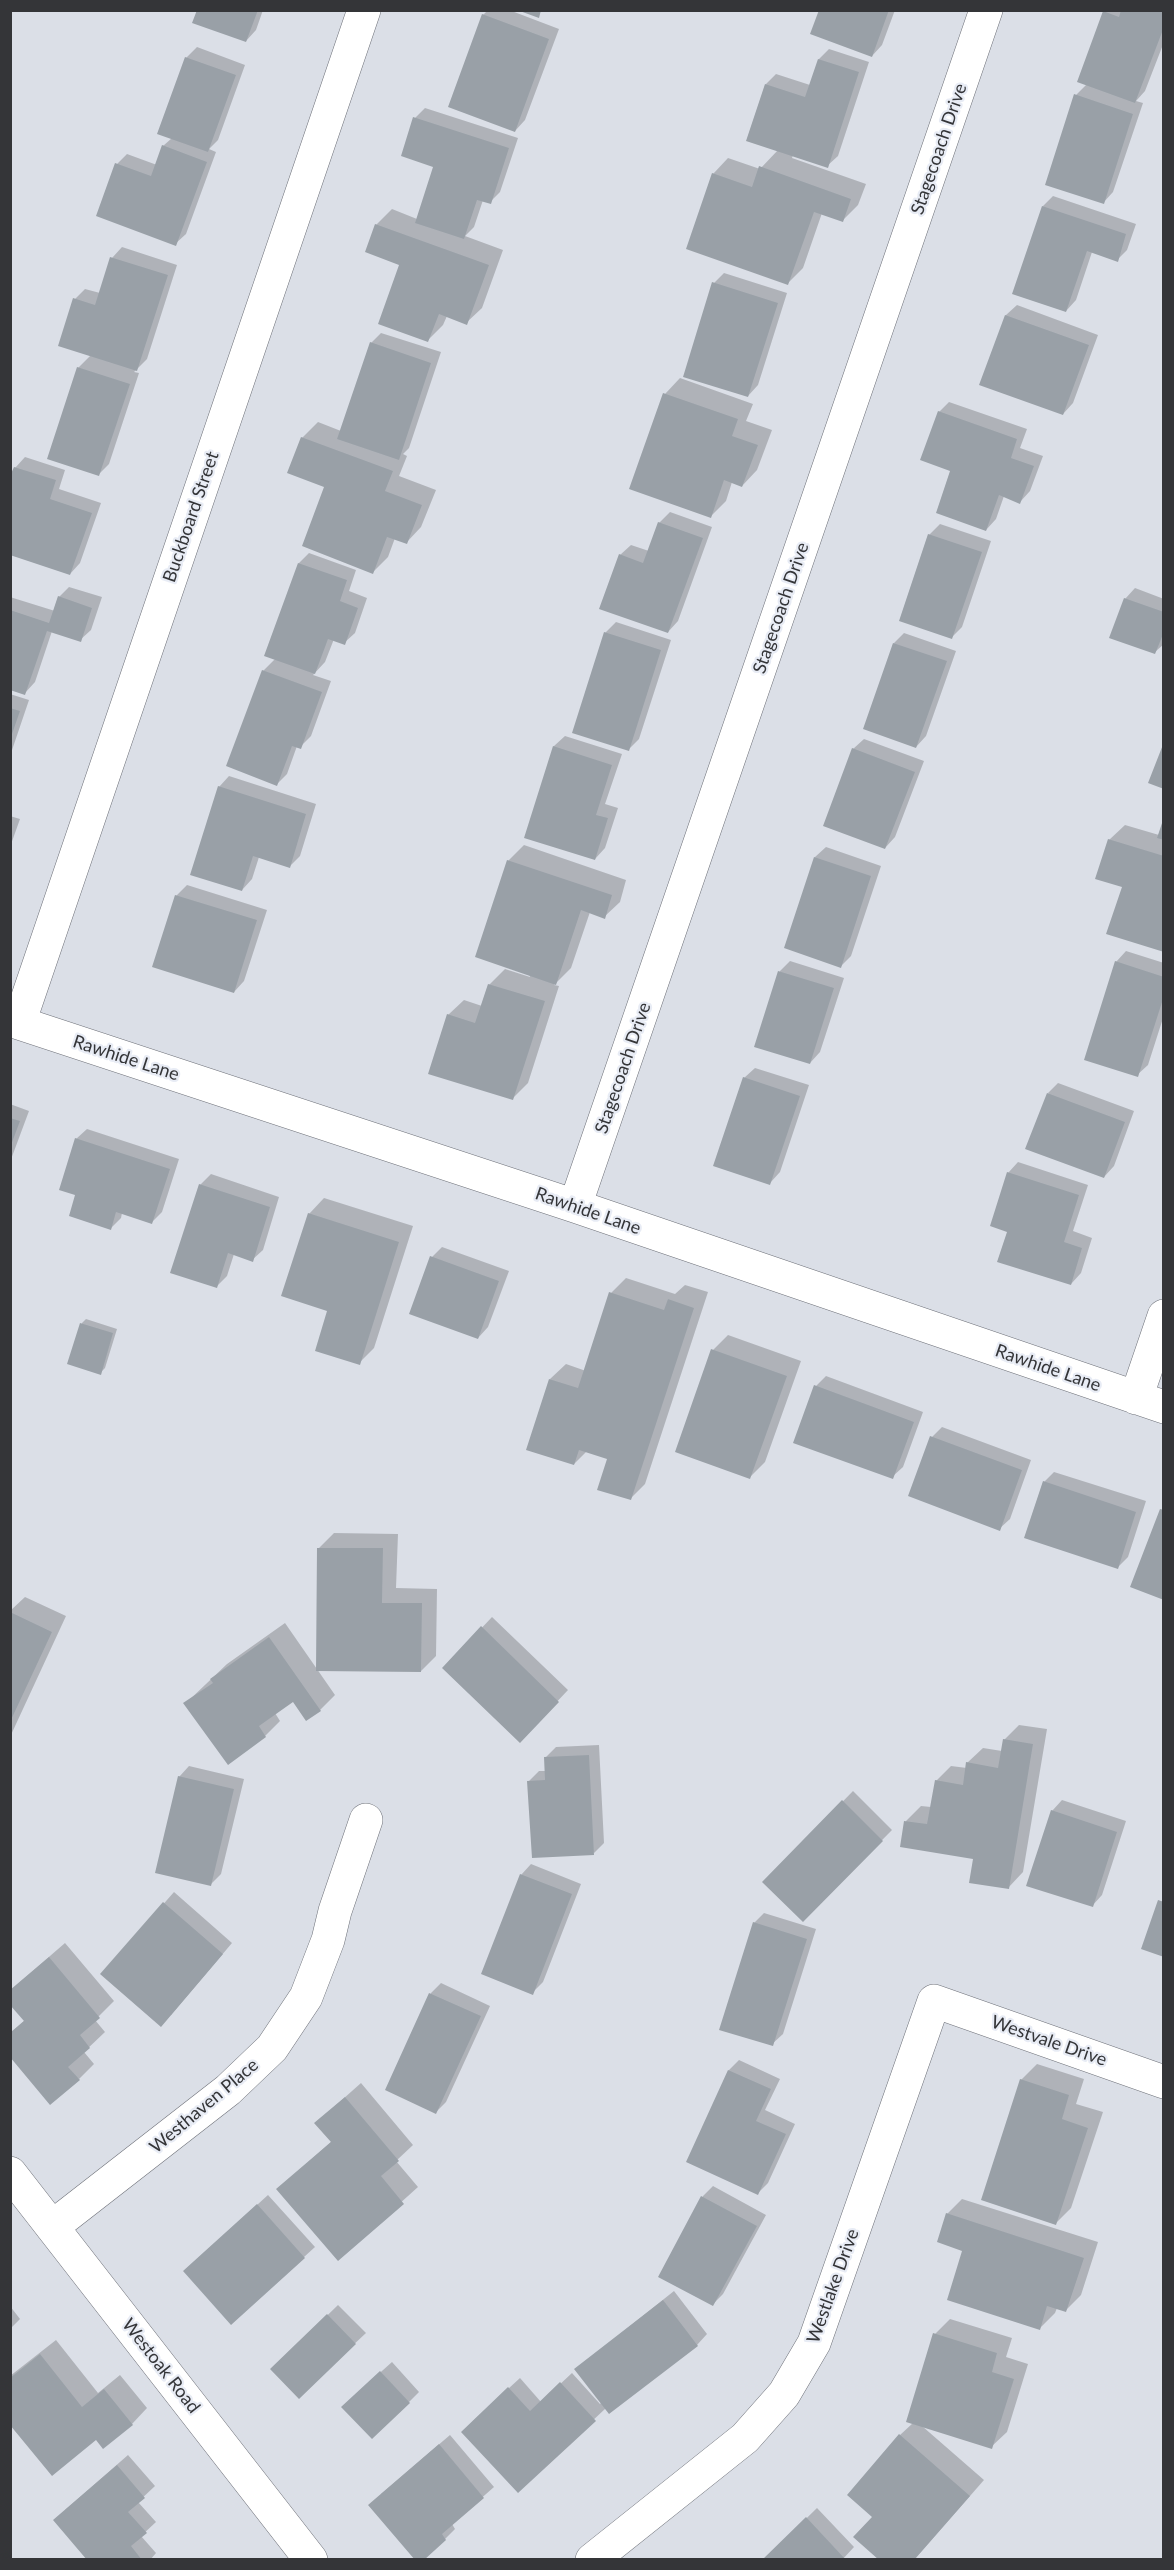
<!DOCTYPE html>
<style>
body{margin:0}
#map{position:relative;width:1174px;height:2570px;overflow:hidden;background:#dbdfe7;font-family:Lato,sans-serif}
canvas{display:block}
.frame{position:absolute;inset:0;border:12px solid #343538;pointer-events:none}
</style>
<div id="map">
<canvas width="1174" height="2570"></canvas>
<div class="frame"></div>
</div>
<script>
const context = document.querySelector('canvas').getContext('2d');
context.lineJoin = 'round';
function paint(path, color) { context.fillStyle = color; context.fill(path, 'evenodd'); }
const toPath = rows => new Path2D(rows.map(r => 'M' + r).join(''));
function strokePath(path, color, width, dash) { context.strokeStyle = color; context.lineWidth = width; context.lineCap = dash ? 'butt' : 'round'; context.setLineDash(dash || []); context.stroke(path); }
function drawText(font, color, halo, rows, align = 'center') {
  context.font = font + ' Lato,sans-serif'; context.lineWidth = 4.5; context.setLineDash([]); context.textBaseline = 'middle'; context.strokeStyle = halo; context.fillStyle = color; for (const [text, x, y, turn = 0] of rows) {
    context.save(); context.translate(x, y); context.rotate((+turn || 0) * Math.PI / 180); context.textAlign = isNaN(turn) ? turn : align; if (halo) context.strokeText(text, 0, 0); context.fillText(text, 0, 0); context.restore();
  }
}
paint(toPath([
 [198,10,263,10,256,30,246,41],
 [488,10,509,10,559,29,525,120,515,131,483,15],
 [820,10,895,10,882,45,872,56],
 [1105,10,1164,10,1164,42,1145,91,1136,101,1143,103,1113,192,1103,203,1076,95,1087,84],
 [197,47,245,65,218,140,209,149,216,152,186,234,175,244,117,164,127,154,157,165,163,146,172,138,186,58],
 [829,49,869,62,838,156,827,166,793,155,792,158,866,184,858,205,843,220,822,213,803,268,788,283,713,174,728,158,760,169,778,150,766,84,776,74,810,85,819,59],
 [425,108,518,138,500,192,490,202,483,200,474,227,465,236,503,250,482,308,466,323,447,316,443,325,428,340,401,264,376,225,392,209,417,219,434,166,415,118],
 [1053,196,1136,224,1127,250,1117,260,1092,252,1076,300,1066,311,1043,206],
 [122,247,177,265,147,359,134,372,139,373,109,464,99,474,78,368,91,355,75,299,85,289,100,293,112,258],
 [724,273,787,293,758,385,748,396,714,283],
 [1017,305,1098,335,1073,403,1063,414,981,384,1006,315],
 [381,333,441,352,409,448,403,454,407,456,399,476,436,490,421,527,406,543,395,538,388,557,373,572,325,486,302,438,318,422,341,431,371,343],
 [680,378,753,404,746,421,772,430,757,470,742,486,732,482,726,501,711,516,665,394],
 [949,402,1027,429,1020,448,1043,456,1030,491,1020,502,1004,496,996,519,986,530,952,470,939,412],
 [25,457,65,470,59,489,101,503,80,563,70,574,15,468],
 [670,512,712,527,678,621,668,632,620,555,631,545,649,551,659,523],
 [940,524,991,541,962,627,952,637,929,535],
 [309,553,356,570,349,591,367,598,355,633,344,643,334,639,325,662,313,675,331,681,311,736,300,747,297,746,287,774,277,784,263,671,276,658,299,563],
 [69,587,102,597,91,630,80,640,52,631,35,682,25,693,10,688,10,597,55,611,59,597],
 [1135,588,1164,599,1164,644,1155,652,1125,599],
 [616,622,671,640,639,739,629,749,605,633],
 [904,633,956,651,926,736,916,747,894,643],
 [10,694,29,700,10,756],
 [565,736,622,754,605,804,618,808,605,848,595,859,525,837,554,746],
 [864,739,924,761,895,837,885,848,853,749],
 [229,776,316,804,300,856,290,866,259,857,252,879,242,890,219,787],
 [10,816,20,819,10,847],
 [1164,823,1164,950,1124,886,1109,840,1125,825,1159,835],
 [524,845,626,880,620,902,604,917,590,912,571,968,554,985,559,986,528,1083,512,1099,448,1015,464,1000,482,1006,489,985,505,969,530,977,508,861],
 [826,847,881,866,851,956,841,966,815,857],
 [187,885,267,910,244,981,234,992,176,896],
 [1126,951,1164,963,1164,1015,1148,1065,1137,1075,1116,962],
 [790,961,844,978,820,1052,810,1063,756,1046,780,971],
 [755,1068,809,1085,780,1172,770,1183,744,1078],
 [1058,1083,1134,1111,1114,1166,1104,1177,1048,1093],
 [10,1104,29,1111,10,1162],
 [87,1129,179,1159,162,1212,152,1222,122,1213,121,1218,110,1229,77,1195,76,1139],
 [1018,1162,1088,1185,1073,1231,1092,1238,1081,1273,1071,1284,1009,1231,1008,1173],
 [211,1174,279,1197,263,1250,252,1260,234,1254,227,1276,217,1286,200,1185],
 [324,1198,413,1226,374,1348,359,1363,329,1310,309,1214],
 [442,1247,509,1271,488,1327,478,1338,432,1257],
 [626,1278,675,1294,685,1285,708,1292,645,1484,630,1499,609,1458,587,1451,574,1464,550,1379,566,1364,586,1371,611,1293],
 [86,1319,117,1329,105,1368,100,1373,69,1363,82,1323],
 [728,1335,801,1361,765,1462,750,1477,713,1350],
 [826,1376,923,1412,903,1467,892,1477,816,1386],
 [942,1427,1031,1460,1010,1519,999,1529,932,1437],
 [1054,1472,1146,1501,1128,1557,1118,1567,1044,1482],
 [334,1533,398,1534,396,1588,437,1589,436,1656,421,1671,319,1548],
 [25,1597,66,1616,10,1737,10,1611],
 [492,1617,568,1690,520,1741,444,1668],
 [285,1623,335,1695,320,1710,293,1700,275,1713,280,1721,265,1736,185,1704,227,1664],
 [1019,1725,1047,1729,1023,1872,1008,1888,974,1858,902,1846,906,1821,921,1806,931,1807,936,1781,951,1766,967,1768,967,1763,983,1748,1002,1751,1004,1740],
 [599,1745,604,1843,594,1853,529,1781,539,1771,546,1771,545,1758,556,1747],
 [189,1766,244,1779,221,1874,211,1884,179,1777],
 [853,1791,892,1830,803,1920,764,1882],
 [1062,1800,1126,1821,1102,1895,1092,1906,1052,1811],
 [531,1864,581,1884,543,1982,532,1993,521,1875],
 [174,1892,232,1943,171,2015,102,1974],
 [764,1913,816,1929,783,2034,772,2044,754,1923],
 [65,1943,114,2001,95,2020,105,2032,84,2052,94,2064,79,2079,10,2033,25,2020,20,1982],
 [441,1983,490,2006,446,2102,436,2112,387,2090,431,1993],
 [739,2060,780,2079,765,2110,795,2124,768,2183,758,2193,688,2161,729,2070],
 [1037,2064,1084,2079,1076,2104,1103,2112,1071,2208,1056,2223,1021,2080],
 [361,2083,413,2145,396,2161,418,2187,338,2259,278,2189,332,2141,316,2123],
 [713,2186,766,2215,723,2294,713,2304,660,2276,703,2196],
 [268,2195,315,2247,304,2257,195,2261],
 [962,2199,1098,2242,1081,2295,1066,2310,1057,2308,1055,2313,1040,2328,964,2250,947,2214],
 [674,2291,707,2334,697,2345,606,2408,518,2491,473,2421,520,2378,541,2402,572,2373,600,2404,602,2402,576,2369],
 [338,2305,366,2333,299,2396,272,2369],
 [10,2306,20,2319,10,2329],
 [950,2319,1012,2338,1006,2357,1028,2364,1007,2432,991,2447,922,2426,984,2480,914,2560,874,2517,900,2435,913,2423,935,2334],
 [56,2340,98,2393,120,2375,147,2408,132,2424,96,2438,10,2422,10,2376],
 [392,2362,419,2392,409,2402,354,2396],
 [450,2435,494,2487,452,2524,455,2529,445,2539,381,2494],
 [128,2455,155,2486,138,2502,156,2522,141,2536,156,2553,150,2560,89,2560,65,2510],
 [817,2508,854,2547,842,2560,764,2560]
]), '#0003');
paint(toPath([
 [197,10,258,10,246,42,192,23],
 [517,10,541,10,539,18],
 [819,10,889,10,872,57,810,34],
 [1121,10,1164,10,1164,27,1135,103,1077,82,1103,11,1119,17],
 [482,14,549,39,515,132,448,107],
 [185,57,236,75,208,152,157,134],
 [818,59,859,72,828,168,746,141,765,84,805,97],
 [1074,94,1133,114,1104,204,1045,185],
 [413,117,509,148,491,204,477,200,464,239,415,223,433,167,401,156],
 [162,145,207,162,176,246,96,216,115,163,151,176],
 [759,166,851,199,843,222,814,212,788,285,686,249,712,173,752,187],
 [1042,206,1126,234,1118,262,1087,251,1066,312,1012,294],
 [375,224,489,265,467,325,439,314,428,342,378,324,399,265,365,252],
 [110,257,168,275,137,371,58,346,73,298,95,305],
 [712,282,778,303,748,397,683,377],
 [1005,315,1089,345,1063,415,979,385],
 [370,342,431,363,399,460,337,439],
 [77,367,130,384,99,476,47,459],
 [663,393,738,419,732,436,758,445,742,487,724,480,711,518,629,489],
 [938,411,1017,439,1011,458,1034,466,1020,504,999,495,986,531,936,513,950,471,920,460],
 [301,437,393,471,385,491,422,505,407,544,387,537,373,574,302,546,324,487,287,473],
 [14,467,56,480,50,499,92,513,70,575,10,555,10,476],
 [658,522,703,538,668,633,599,609,619,554,643,563],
 [928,534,982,552,952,639,899,621],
 [298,563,347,580,340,601,358,608,345,645,328,639,315,674,264,656],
 [58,596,92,608,81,642,47,631,25,695,10,690,10,610,49,623],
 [1124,598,1164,612,1164,632,1155,654,1109,638],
 [604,632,661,650,629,751,572,733],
 [893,643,947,661,916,748,863,729],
 [262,670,322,692,301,749,292,746,277,786,226,766],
 [10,708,20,711,11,737,10,737],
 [1164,742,1164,789,1148,783],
 [553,746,612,765,596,815,608,818,595,860,524,838],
 [852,748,915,772,885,849,823,826],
 [218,786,306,814,290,868,253,856,242,891,190,875],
 [1163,820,1164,820,1164,840,1157,838],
 [1108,839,1164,856,1164,952,1106,934,1122,887,1095,879],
 [814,857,871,876,841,968,784,948],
 [507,860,612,895,605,919,581,910,556,985,475,957],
 [175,895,257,920,234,993,152,967],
 [1115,961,1164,977,1164,996,1138,1077,1084,1060],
 [778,971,834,988,810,1064,754,1047],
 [488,984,545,1001,513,1100,428,1074,447,1014,475,1023],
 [743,1077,800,1096,770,1185,713,1166],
 [1047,1093,1125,1122,1104,1178,1025,1149],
 [10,1118,20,1121,11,1145,10,1145],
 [75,1138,170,1169,152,1224,116,1212,111,1230,69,1216,75,1195,59,1190],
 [1007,1172,1079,1195,1064,1242,1082,1248,1071,1285,997,1262,1007,1232,990,1226],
 [199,1184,270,1207,253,1262,228,1253,217,1288,170,1273],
 [308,1213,399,1242,360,1365,315,1351,327,1311,281,1296],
 [430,1256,499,1281,478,1339,409,1314],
 [609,1292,664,1310,668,1299,694,1308,631,1500,597,1490,607,1459,579,1450,574,1465,526,1450,549,1379,578,1388],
 [80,1323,113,1333,101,1375,67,1364],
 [711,1349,787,1376,750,1479,675,1452],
 [814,1385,914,1422,893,1479,793,1443],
 [930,1436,1022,1470,1000,1531,908,1496],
 [1043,1481,1136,1512,1118,1569,1024,1538],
 [1160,1509,1164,1510,1164,1600,1130,1587],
 [317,1548,383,1548,382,1603,422,1603,421,1672,316,1671],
 [10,1612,52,1632,10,1722],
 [481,1626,559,1702,520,1743,442,1668],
 [269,1637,321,1711,306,1721,293,1702,259,1726,266,1737,228,1765,183,1703,213,1683,210,1679],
 [1003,1739,1033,1744,1009,1889,969,1883,973,1859,900,1847,904,1821,927,1824,935,1780,963,1785,966,1762,998,1768],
 [589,1755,594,1855,532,1858,527,1781,545,1780,544,1757],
 [178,1776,234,1789,211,1886,155,1873],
 [842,1800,883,1841,803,1922,762,1882],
 [1051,1810,1117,1832,1093,1907,1026,1886],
 [520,1874,572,1894,533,1995,481,1974],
 [1158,1900,1164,1902,1164,1957,1141,1949],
 [163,1902,223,1954,161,2027,100,1974],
 [753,1922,807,1939,773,2046,719,2030],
 [49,1957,100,2018,80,2035,90,2048,68,2067,80,2080,50,2105,10,2057,10,2033,24,2021,10,2005,10,1990],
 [429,1993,481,2016,436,2114,385,2090],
 [728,2070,771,2089,756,2121,786,2134,758,2195,686,2162],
 [1020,2079,1069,2095,1062,2119,1088,2128,1056,2225,981,2200],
 [345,2097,399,2161,381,2176,404,2204,338,2261,276,2189,331,2142,314,2123],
 [701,2196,757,2226,713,2306,658,2277],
 [257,2204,305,2258,231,2325,183,2271],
 [946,2213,1084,2258,1066,2312,1047,2306,1040,2330,947,2300,962,2251,937,2242],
 [663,2300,698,2346,609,2414,574,2369],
 [327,2314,356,2344,299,2399,270,2369],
 [933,2333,997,2353,992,2372,1014,2379,992,2449,906,2422],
 [40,2354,82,2407,104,2389,133,2425,103,2449,96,2440,52,2476,10,2425,10,2378],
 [380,2371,410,2403,372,2439,341,2407],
 [560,2382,596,2421,518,2493,461,2432,508,2387,530,2411],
 [899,2434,970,2496,914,2560,879,2560,853,2537,872,2517,847,2495],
 [439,2444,484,2498,442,2534,446,2540,424,2560,415,2560,368,2505],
 [117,2465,145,2498,128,2512,147,2533,131,2546,142,2560,87,2560,53,2520],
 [806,2517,846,2560,762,2560]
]), '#99a0a7');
const street = toPath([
 [10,1020,575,1206,1164,1407],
 [19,1023,364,10],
 [575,1206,986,10],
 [1136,1398,1164,1316],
 [10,2173,311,2560],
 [52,2227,228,2090,272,2048,306,1997,328,1940,335,1911,366,1820],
 [592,2560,745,2438,784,2394,814,2343,934,2001,1164,2082]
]);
strokePath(street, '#6f727a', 34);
strokePath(street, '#fff', 33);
drawText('18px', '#343538', '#e8ecf5', [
 ["Stagecoach Drive",939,149,-71],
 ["Buckboard Street",191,517,-71],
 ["Stagecoach Drive",781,608,-71],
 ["Rawhide Lane",126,1058,18],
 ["Stagecoach Drive",623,1068,-71],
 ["Rawhide Lane",588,1211,19],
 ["Rawhide Lane",1048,1368,19],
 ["Westvale Drive",1049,2041,19],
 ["Westhaven Place",204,2106,-40],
 ["Westlake Drive",833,2286,-70],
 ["Westoak Road",161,2366,52]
]);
</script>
